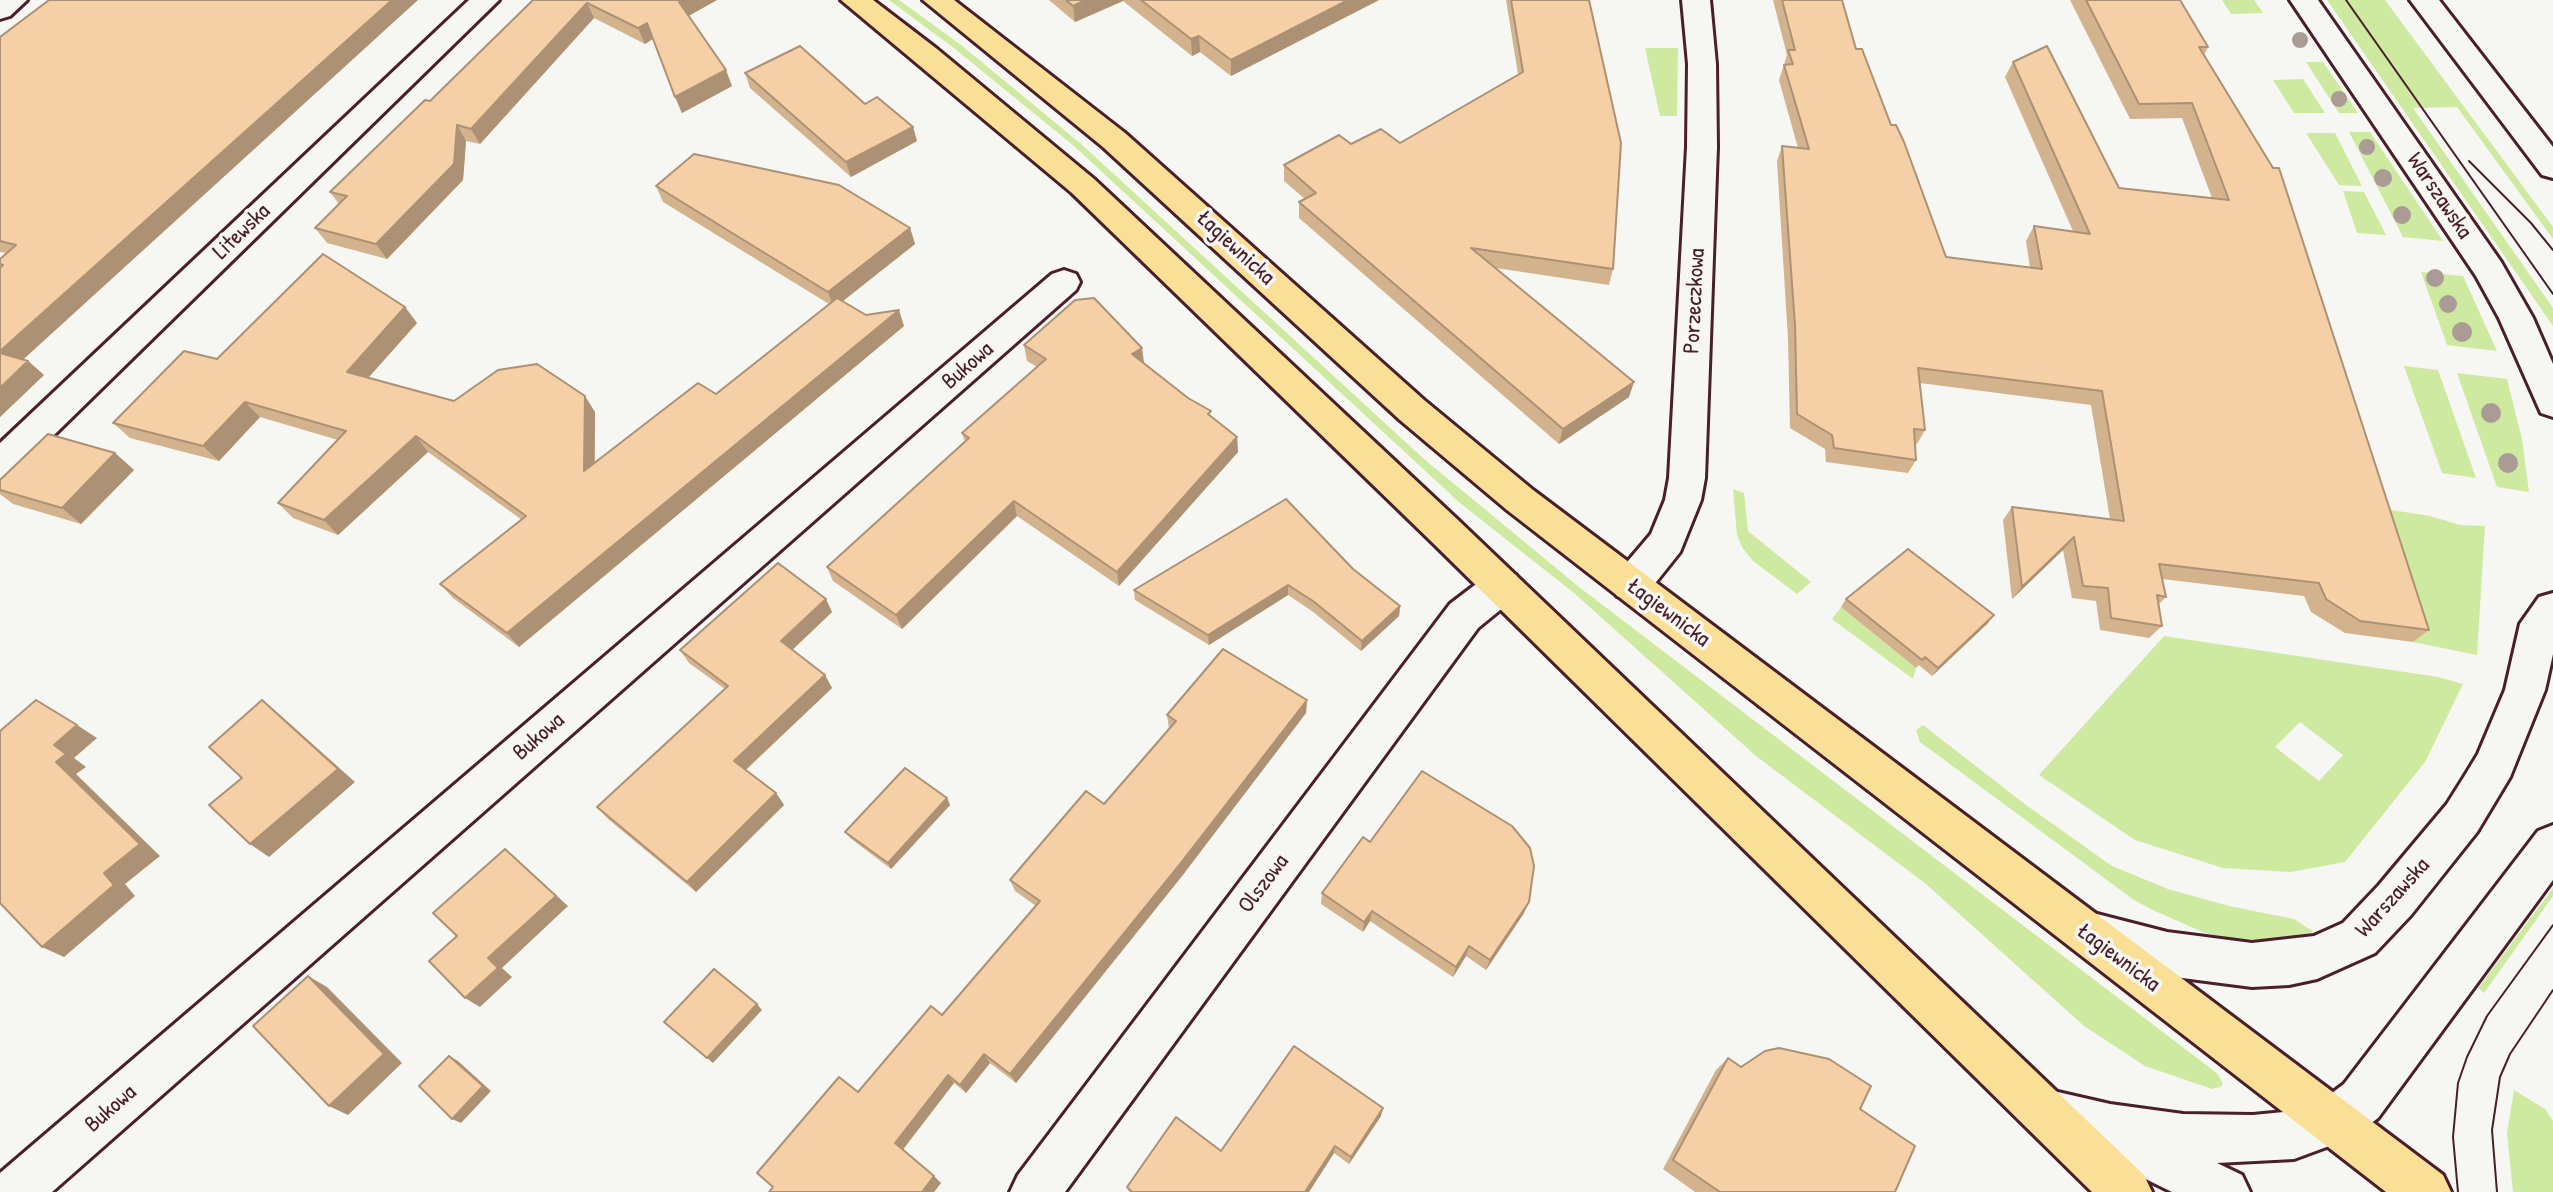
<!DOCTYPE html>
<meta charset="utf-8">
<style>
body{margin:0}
canvas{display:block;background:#f6f6f2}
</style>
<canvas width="2553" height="1192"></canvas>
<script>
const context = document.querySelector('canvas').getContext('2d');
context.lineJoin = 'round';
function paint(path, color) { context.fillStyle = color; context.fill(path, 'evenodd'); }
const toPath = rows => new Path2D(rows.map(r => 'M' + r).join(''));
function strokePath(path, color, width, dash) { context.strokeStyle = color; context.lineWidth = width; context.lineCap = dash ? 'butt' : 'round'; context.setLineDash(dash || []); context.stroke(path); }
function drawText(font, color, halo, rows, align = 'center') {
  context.font = font + ' "Patrick Hand",sans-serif'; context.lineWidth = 7; context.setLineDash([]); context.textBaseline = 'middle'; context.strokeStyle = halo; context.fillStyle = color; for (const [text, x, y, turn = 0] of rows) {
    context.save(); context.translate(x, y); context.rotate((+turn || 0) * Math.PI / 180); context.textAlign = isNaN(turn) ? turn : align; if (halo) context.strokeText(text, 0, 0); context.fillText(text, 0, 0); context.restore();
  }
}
paint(toPath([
 [889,0,899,0,961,45,1080,143,1424,459,1579,587,2218,1074,2223,1084,2220,1087,2212,1089,2145,1066,2084,1026,1926,884,1756,756,1574,593,1460,503,1074,146,954,48],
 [2222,0,2254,0,2263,13,2231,14],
 [2327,0,2385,0,2553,227,2553,239,2457,107,2413,108,2553,308,2553,326],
 [1645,48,1678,48,1677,116,1660,116],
 [2306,62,2323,62,2358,113,2339,113],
 [2303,79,2325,113,2294,113,2273,80],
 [2349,132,2370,132,2443,241,2403,237],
 [2306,133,2335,133,2362,186,2339,185],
 [2343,191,2364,192,2386,235,2357,233],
 [2421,272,2463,276,2497,351,2447,345],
 [2404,366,2438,370,2476,478,2442,473],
 [2457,373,2507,379,2522,439,2529,492,2497,487],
 [1733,489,1744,493,1748,531,1811,582,1797,594,1753,561,1742,547,1737,535],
 [2372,507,2430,516,2460,525,2485,526,2477,655,2413,642],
 [1841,607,1916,668,1913,679,1832,619],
 [2164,636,2438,677,2463,684,2425,762,2345,862,2291,872,2223,868,2135,840,2039,775],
 [2300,722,2343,755,2319,781,2275,747],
 [1923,725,2026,805,2112,866,2168,889,2229,906,2294,919,2314,932,2273,941,2228,938,2205,933,2155,911,2134,900,1920,742,1916,730],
 [2553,888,2553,896,2484,993,2478,988],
 [2514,1090,2545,1109,2553,1121,2553,1192,2513,1192,2507,1133]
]), '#ceeaa1');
const minor = toPath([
 [0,0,27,0,10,16,0,19,0,0],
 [469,0,499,0,13,475,0,479,0,443,469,0],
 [1682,0,1710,0,1716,64,1717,147,1705,478,1701,500,1680,552,1645,596,1631,601,1617,596,1612,585,1617,574,1651,534,1665,500,1669,478,1687,147,1688,64,1682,0],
 [2290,0,2318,0,2501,262,2533,318,2553,364,2553,417,2541,413,2499,318,2476,276,2290,0],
 [2410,0,2439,0,2553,147,2553,178,2542,175,2410,0],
 [1064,270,1076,274,1080,282,1076,290,52,1192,0,1192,0,1173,1052,274,1064,270],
 [1502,570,1516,575,1521,586,1516,597,1478,628,1065,1192,1010,1192,1018,1175,1450,604,1488,575,1502,570],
 [2553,593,2553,654,2545,690,2510,777,2477,832,2411,915,2375,953,2317,979,2289,985,2252,987,2167,976,2077,950,2071,935,2077,920,2093,913,2167,932,2252,943,2314,936,2343,923,2379,885,2447,804,2464,777,2478,754,2505,690,2520,624,2539,597,2553,593],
 [2553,825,2553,880,2378,1118,2351,1138,2294,1159,2217,1163,2242,1175,2250,1192,2172,1192,2105,1159,2101,1150,2032,1131,2025,1114,2032,1097,2049,1090,2110,1104,2183,1114,2253,1115,2294,1111,2320,1102,2344,1084,2538,831,2553,825]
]);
const major = toPath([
 [841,0,873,0,937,49,1094,179,1459,521,2144,1175,2152,1192,2092,1192,1433,543,1072,193,841,0],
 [923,0,954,0,1125,133,1424,400,1533,490,2443,1175,2451,1192,2386,1192,1507,510,1400,420,1103,147,923,0]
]);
strokePath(minor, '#4a1f2b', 6);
strokePath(major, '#4a1f2b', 6);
paint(minor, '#f6f6f2');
paint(major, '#fadf96');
strokePath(toPath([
 [2346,0,2553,294],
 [2469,161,2531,223,2553,250],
 [2458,1192,2453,1137,2458,1083,2467,1057,2487,1016,2553,925],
 [2497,1192,2492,1130,2500,1077,2510,1054,2553,990]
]), '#4a1f2b', 2);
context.fillStyle = '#aa9c94';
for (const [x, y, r] of [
 [2300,40,8],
 [2339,99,8],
 [2367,147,8],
 [2383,178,9],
 [2402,215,9],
 [2435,278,9],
 [2448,304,9],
 [2462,332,10],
 [2491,413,10],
 [2508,463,10]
]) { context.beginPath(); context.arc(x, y, r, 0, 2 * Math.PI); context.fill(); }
paint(toPath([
 [49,0,23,359,28,361,44,375,0,417,0,259,6,253,0,252,0,37],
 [533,0,717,0,688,16,732,86,682,113,653,39,645,44,594,18,480,144,466,141,463,180,387,259,327,243,315,228,339,204,330,192,430,101],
 [1049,0,1379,0,1231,76,1200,52,1192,56,1123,1,1075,22],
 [1506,0,1589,0,1613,269,1609,285,1496,268,1629,397,1559,444,1299,218,1299,202,1305,199,1284,181,1284,165,1351,144,1400,143,1518,74],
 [1773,0,1842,0,1856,49,1891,125,1946,257,2030,268,2026,241,2034,226,2073,231,2005,77,2013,62,2119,188,2212,198,2182,118,2130,119,2070,0,2180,0,2208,47,2204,55,2429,630,2413,642,2345,633,2311,612,2304,596,2162,579,2166,597,2158,605,2162,626,2149,638,2100,630,2096,601,2072,598,2063,550,2012,599,2003,520,2012,507,2110,519,2091,405,1920,383,1925,430,1917,444,1915,443,1916,460,1908,473,1826,462,1825,449,1790,428,1788,339,1777,161,1782,146,1798,148,1779,80,1787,55],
 [745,73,865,104,913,127,917,141,851,177,750,88],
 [656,186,910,228,915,244,843,301,866,315,904,326,519,647,453,598,440,584,522,520,428,452,338,535,293,518,278,503,338,440,260,417,219,461,130,438,113,423,217,359,405,307,417,323,368,378,454,401,595,412,595,463,716,394,829,304,663,202],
 [1024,345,1142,348,1144,364,1237,437,1238,452,1119,586,1017,516,902,629,833,581,827,567,965,442,962,433,1037,367,1027,361],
 [115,453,134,470,81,524,13,504,0,494,0,480],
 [1353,569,1400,606,1399,616,1361,651,1312,611,1288,595,1209,645,1135,600,1134,590],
 [1846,599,1988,623,1932,676,1919,665,1916,668,1841,607],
 [832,612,792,650,825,675,832,688,746,770,776,793,784,805,696,892,608,819,597,807,725,689,689,663,680,650],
 [1307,700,1306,713,1182,876,1016,1083,990,1063,966,1093,954,1083,903,1150,941,1183,934,1192,858,1092,942,1015,1036,906,1015,891,1010,880,1104,804,1169,729,1167,715],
 [947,798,950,805,891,869,850,838,845,832],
 [1370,842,1524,913,1486,970,1466,956,1453,977,1370,921,1363,932,1321,904,1322,893],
 [1728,1058,1741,1067,1860,1109,1895,1192,1695,1192,1663,1169,1716,1070],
 [1381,1116,1349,1164,1334,1153,1309,1192,1129,1192,1127,1187,1221,1151]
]), '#d3b28e');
paint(toPath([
 [392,0,418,0,15,367,0,354,0,351],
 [682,0,717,0,685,18,679,2],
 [1086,0,1123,0,1123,1,1075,22,1073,6],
 [1348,0,1379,0,1231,76,1231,60],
 [587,3,594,18,480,144,471,129],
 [647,23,654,38,645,44,638,28],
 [1199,36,1200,52,1192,56,1191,39],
 [726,70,732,86,682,113,675,97],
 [457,125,466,141,463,180,387,259,376,244],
 [913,127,917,141,851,177,846,162],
 [910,228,915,244,834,308,828,292],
 [405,307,417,323,360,387,347,372],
 [899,310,904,326,519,647,507,633],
 [1142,348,1144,364,1132,354],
 [28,361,44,375,0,417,0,388],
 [1634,382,1629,397,1559,444,1563,429],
 [585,396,595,412,594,487,584,471],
 [245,402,260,417,219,461,203,446],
 [416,436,428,452,338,535,324,520],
 [1237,437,1238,452,1119,586,1117,572],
 [115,453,134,470,81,524,62,508],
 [1014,501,1017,516,902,629,896,615],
 [2074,537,2063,550,2012,599,2022,587],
 [1288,585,1288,595,1209,645,1208,635],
 [826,599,832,612,788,654,781,641],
 [1400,606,1399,616,1361,651,1362,641],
 [1994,615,1988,623,1932,676,1938,668],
 [825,675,832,688,742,773,734,761],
 [262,700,280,715,355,782,269,857,250,844],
 [1307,700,1306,713,1182,876,1016,1083,1010,1074],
 [77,725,97,738,74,758,86,767,76,774,160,856,125,884,135,896,64,957,42,947,104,873,56,762,54,745],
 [776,793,784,805,696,892,687,882],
 [947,798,950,805,891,869,888,863],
 [505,849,568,906,502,968,512,977,480,1007,465,998,488,958],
 [1529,902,1524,913,1486,970,1490,960],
 [1372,911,1370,921,1363,932,1364,922],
 [1469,946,1466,956,1453,977,1456,967],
 [308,976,327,987,402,1063,348,1115,329,1106],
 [757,1004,762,1010,713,1063,707,1058],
 [984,1054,990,1063,966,1093,960,1085],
 [449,1056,458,1061,491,1091,461,1123,452,1119],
 [948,1075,954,1083,902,1150,895,1143],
 [1383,1108,1381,1116,1349,1164,1351,1157],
 [1335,1146,1334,1153,1309,1192,1305,1192],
 [934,1176,941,1183,934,1192,922,1192]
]), '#ac9174');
const building = toPath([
 [49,0,392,0,0,351,0,268,3,265,0,264,0,259,16,245,0,241,0,37,49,0],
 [533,0,682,0,679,2,726,70,675,97,647,23,638,28,587,3,471,129,457,125,454,164,376,244,315,228,347,196,330,192,425,100,430,101,533,0],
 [1066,0,1086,0,1073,6,1066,0],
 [1141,0,1348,0,1231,60,1199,36,1191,39,1141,0],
 [1511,0,1589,0,1621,143,1613,269,1471,248,1634,382,1563,429,1299,202,1316,193,1284,165,1339,135,1351,144,1381,129,1400,143,1523,72,1511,0],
 [1782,0,1842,0,1856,49,1862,49,1891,125,1896,125,1904,142,1946,257,2042,269,2034,226,2090,234,2013,62,2047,46,2119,188,2229,200,2192,103,2139,104,2086,0,2180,0,2208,47,2199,47,2273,168,2279,168,2429,630,2360,621,2326,599,2319,583,2159,564,2166,597,2157,595,2162,626,2111,618,2108,588,2083,586,2074,537,2022,587,2012,507,2124,521,2102,391,1918,368,1925,430,1914,429,1916,460,1834,448,1832,435,1797,414,1795,325,1782,146,1809,149,1784,65,1793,64,1788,50,1795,50,1782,0],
 [800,46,865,104,877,97,913,127,846,162,745,73,800,46],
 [694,154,839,185,910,228,828,292,656,186,694,154],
 [323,254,405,307,347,372,454,401,498,370,537,364,585,396,584,471,698,383,716,394,837,298,866,315,899,310,507,633,440,584,526,516,416,436,324,520,278,503,346,431,245,402,203,446,113,423,184,351,217,359,323,254],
 [1094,298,1142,348,1132,354,1188,398,1211,411,1208,414,1237,437,1117,572,1014,501,896,615,827,567,969,438,962,433,1046,359,1024,345,1075,300,1094,298],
 [0,353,28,361,0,388,0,353],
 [48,434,115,453,62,508,0,490,0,480,48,434],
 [1286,499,1353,569,1400,606,1362,641,1313,601,1288,585,1208,635,1134,590,1286,499],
 [1908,549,1994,615,1938,668,1925,657,1922,660,1846,599,1908,549],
 [778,563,826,599,781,641,825,675,734,761,776,793,687,882,597,807,728,686,680,650,778,563],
 [1223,649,1307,700,1180,864,1010,1074,984,1054,960,1085,948,1075,895,1143,934,1176,922,1192,769,1192,773,1187,757,1173,839,1077,858,1092,931,1006,942,1015,1040,901,1010,880,1086,791,1104,804,1176,721,1167,715,1223,649],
 [36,700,77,725,54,745,66,754,56,762,140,844,104,873,114,885,42,947,0,903,0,731,36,700],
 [262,700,338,769,250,844,209,805,242,778,209,747,262,700],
 [905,768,947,798,888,863,845,832,905,768],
 [1422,771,1512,826,1530,848,1534,866,1529,902,1490,960,1469,946,1456,967,1372,911,1364,922,1322,893,1363,837,1370,842,1422,771],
 [505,849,556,896,488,958,498,968,465,998,429,961,457,936,433,913,505,849],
 [714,969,757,1004,707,1058,664,1022,714,969],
 [308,976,384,1054,329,1106,253,1026,308,976],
 [1294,1046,1383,1108,1351,1157,1335,1146,1305,1192,1132,1192,1127,1187,1176,1117,1221,1151,1294,1046],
 [1779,1048,1829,1059,1871,1086,1860,1109,1915,1146,1895,1192,1720,1192,1673,1160,1728,1058,1741,1067,1765,1051,1779,1048],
 [449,1056,483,1086,452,1119,419,1086,449,1056]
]);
paint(building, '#f5cfa5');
strokePath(building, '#ac9174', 2);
drawText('23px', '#4a1f2b', '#f6f6f2', [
 ["Warszawska",2439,196,56],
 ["Litewska",242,232,-44],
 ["Łagiewnicka",1235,248,43],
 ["Porzeczkowa",1695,301,-87],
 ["Bukowa",968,366,-41],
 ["Łagiewnicka",1668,613,37],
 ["Bukowa",539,737,-41],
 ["Olszowa",1264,884,-53],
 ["Warszawska",2393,898,-48],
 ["Łagiewnicka",2118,958,37],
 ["Bukowa",111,1109,-41]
]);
</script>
